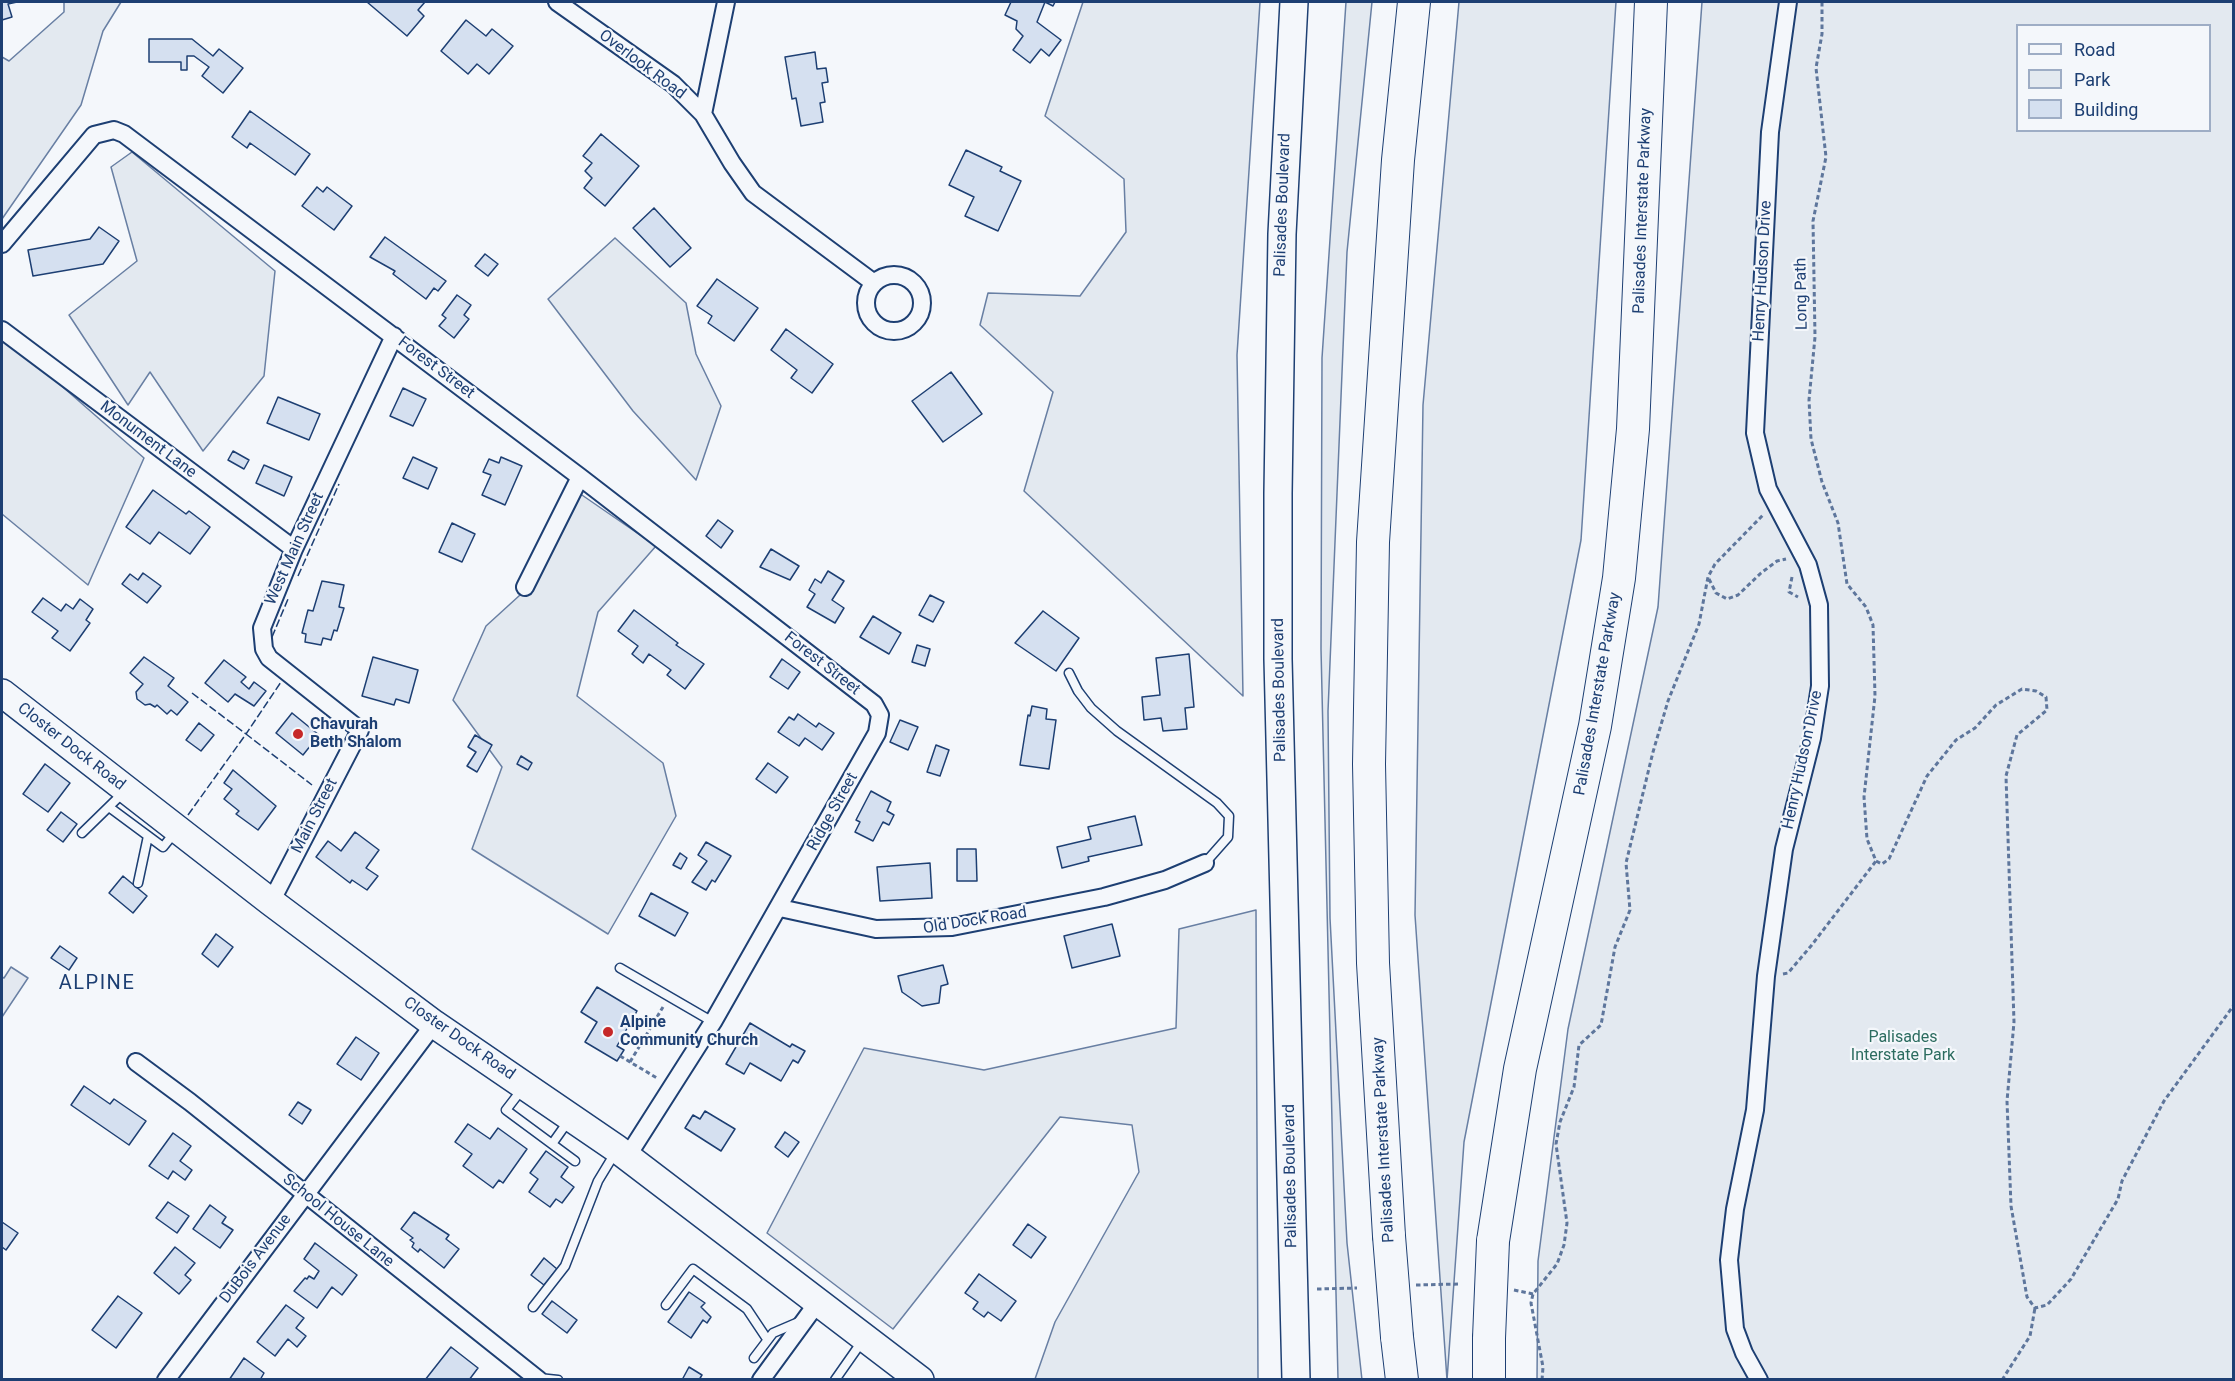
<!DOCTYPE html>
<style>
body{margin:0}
#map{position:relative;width:2235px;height:1381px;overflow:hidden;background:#f4f7fb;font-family:Roboto,sans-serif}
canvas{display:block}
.frame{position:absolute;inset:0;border:3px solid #1d3f73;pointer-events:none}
.legend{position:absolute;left:2016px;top:24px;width:195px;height:108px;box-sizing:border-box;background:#f4f7fb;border:2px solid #9eadc5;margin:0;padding:8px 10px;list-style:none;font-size:18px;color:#1d3f73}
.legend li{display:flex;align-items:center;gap:12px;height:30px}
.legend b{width:30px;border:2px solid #9eadc5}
</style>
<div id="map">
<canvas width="2235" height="1381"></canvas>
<div class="frame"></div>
<ul class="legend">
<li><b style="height:8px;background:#f4f7fb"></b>Road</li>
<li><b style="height:16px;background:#e3e9f0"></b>Park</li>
<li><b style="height:16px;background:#d5e0f0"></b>Building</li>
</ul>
</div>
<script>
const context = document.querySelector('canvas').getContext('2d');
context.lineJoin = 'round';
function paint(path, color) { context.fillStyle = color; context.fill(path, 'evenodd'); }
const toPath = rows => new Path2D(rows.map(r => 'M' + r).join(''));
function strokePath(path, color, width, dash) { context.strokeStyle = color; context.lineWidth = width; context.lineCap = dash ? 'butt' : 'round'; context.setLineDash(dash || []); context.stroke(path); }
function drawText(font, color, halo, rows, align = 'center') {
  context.font = font + ' Roboto,sans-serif'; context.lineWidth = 4.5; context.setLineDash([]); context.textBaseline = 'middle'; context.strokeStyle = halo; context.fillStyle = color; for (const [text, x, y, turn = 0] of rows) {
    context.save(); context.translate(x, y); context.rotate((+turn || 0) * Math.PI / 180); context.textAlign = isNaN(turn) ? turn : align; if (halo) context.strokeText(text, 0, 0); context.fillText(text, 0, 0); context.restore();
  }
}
const green = toPath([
 [64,2,121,2,103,31,81,105,2,219,2,57,9,61,64,12,64,2],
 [1083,2,1260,2,1237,355,1243,696,1024,491,1053,392,980,325,988,293,1080,296,1126,232,1124,179,1045,116,1083,2],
 [1346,2,1372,2,1347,252,1328,711,1330,918,1347,1243,1362,1380,1338,1379,1321,649,1322,358,1346,2],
 [1459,2,1616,2,1581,540,1464,1142,1447,1380,1415,915,1423,405,1459,2],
 [1702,2,2233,2,2233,1379,1537,1380,1538,1261,1568,1029,1658,607,1702,2],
 [2018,26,2210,26,2210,130,2018,130,2018,26],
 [132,152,275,271,264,376,203,451,150,372,128,405,69,315,137,261,111,167,132,152],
 [615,238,686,303,696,354,721,406,696,480,633,411,548,299,615,238],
 [2,340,32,360,144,458,88,585,2,514,2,340],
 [579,493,656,546,598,612,577,696,663,763,676,816,608,934,472,849,502,767,453,700,486,626,531,585,579,493],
 [1256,910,1258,1379,1035,1379,1055,1322,1139,1172,1132,1125,1060,1117,893,1329,767,1233,864,1048,984,1070,1176,1028,1179,929,1256,910]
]);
paint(green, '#e3e9f0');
strokePath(green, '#687fa3', 1.5);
const parking = toPath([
 [11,967,28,978,2,1017,2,977,4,978,11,967]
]);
paint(parking, '#e3e8f0');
strokePath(parking, '#687fa3', 1.5);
const building = toPath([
 [2,2,17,2,8,4,12,17,2,20,2,2],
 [367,2,425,2,418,10,424,16,407,36,367,2],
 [1011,2,1055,2,1053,6,1045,2,1037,22,1061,40,1049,56,1041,49,1030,63,1013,50,1023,36,1016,29,1017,21,1005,15,1011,2],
 [466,20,486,36,492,29,513,46,489,74,477,64,468,74,441,51,466,20],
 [149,39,192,39,213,56,219,49,243,68,223,93,202,76,209,67,194,56,187,56,187,70,181,70,181,62,149,62,149,39],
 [815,52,817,69,826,68,828,82,822,83,825,102,820,103,823,122,801,126,796,98,792,99,785,57,815,52],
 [250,111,310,154,295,175,250,143,247,148,232,137,250,111],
 [601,134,639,166,605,206,584,188,592,178,585,171,592,163,583,156,601,134],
 [966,150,1002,167,1000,171,1021,181,998,231,965,216,974,197,949,185,966,150],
 [317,187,323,192,327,187,352,206,334,230,302,206,317,187],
 [654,208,691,248,670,267,633,228,654,208],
 [99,227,119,241,103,264,33,276,28,250,90,239,99,227],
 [385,237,446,281,438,291,434,288,426,299,393,274,395,271,370,257,385,237],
 [485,254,498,264,488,276,475,266,485,254],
 [717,279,758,308,734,341,708,323,712,316,697,306,717,279],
 [457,295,471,305,464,315,469,319,454,338,439,326,446,318,442,315,457,295],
 [786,329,833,364,812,393,791,378,797,370,771,350,786,329],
 [951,372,982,414,943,442,912,401,951,372],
 [403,388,426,399,413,426,390,416,403,388],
 [278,397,320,414,309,440,267,423,278,397],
 [233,451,249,460,244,469,228,460,233,451],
 [413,457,437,468,428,489,403,478,413,457],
 [501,457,522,466,505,505,482,495,491,475,483,472,489,459,499,463,501,457],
 [264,465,292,477,284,496,256,483,264,465],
 [153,490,186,514,189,511,210,527,190,554,159,532,150,544,126,527,153,490],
 [718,520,733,531,721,548,706,536,718,520],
 [452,523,475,534,462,562,439,552,452,523],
 [771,549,799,566,790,580,760,567,771,549],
 [828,571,844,581,832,600,844,608,835,623,807,607,815,594,809,590,815,579,821,583,828,571],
 [143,573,161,586,147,603,122,584,130,574,138,580,143,573],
 [322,581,344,585,339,607,344,608,337,631,334,630,331,640,323,638,321,645,305,642,306,634,302,633,308,610,313,611,322,581],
 [930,595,944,602,933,622,919,615,930,595],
 [43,598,61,611,66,604,73,609,80,599,93,609,86,620,90,623,70,651,52,638,58,631,32,612,43,598],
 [634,610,678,643,676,645,704,664,685,689,667,675,671,670,649,654,643,663,632,654,638,646,618,631,634,610],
 [1043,611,1079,638,1056,671,1015,643,1043,611],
 [873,616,901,633,889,654,860,637,873,616],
 [917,645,930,649,925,666,912,662,917,645],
 [1189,654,1194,707,1185,708,1187,729,1163,731,1161,718,1144,720,1142,697,1160,695,1156,658,1189,654],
 [144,657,174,678,168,686,188,702,177,715,171,710,167,714,157,705,155,707,150,704,145,705,137,699,136,692,143,684,130,673,144,657],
 [373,657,418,670,409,703,396,699,394,705,362,696,373,657],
 [782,659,800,672,788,689,770,677,782,659],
 [224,660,246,677,241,682,249,689,254,682,266,691,254,706,235,694,228,702,205,683,224,660],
 [1032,706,1047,709,1046,719,1056,720,1049,769,1020,765,1028,715,1030,716,1032,706],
 [292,713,319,735,303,755,276,733,292,713],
 [798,714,816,727,819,723,834,733,822,750,805,738,799,746,778,732,789,717,794,720,798,714],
 [900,720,918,727,908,750,890,742,900,720],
 [199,723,214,735,201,751,186,740,199,723],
 [475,735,492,745,477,772,467,766,476,752,468,747,475,735],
 [936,745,949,750,940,776,927,772,936,745],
 [521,756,532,763,528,770,517,764,521,756],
 [768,763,788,777,776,793,756,779,768,763],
 [45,764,70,783,48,812,23,794,45,764],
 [233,770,276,806,258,830,236,814,239,811,224,799,232,789,224,783,233,770],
 [871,791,891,802,887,811,894,815,889,825,883,822,873,841,855,832,860,822,856,820,871,791],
 [61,812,77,824,63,842,47,830,61,812],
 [1135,816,1142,845,1088,857,1089,861,1062,868,1057,847,1091,839,1088,827,1135,816],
 [355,832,379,850,366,868,378,876,367,890,352,880,350,883,316,857,328,841,341,851,355,832],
 [706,842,731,856,715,882,712,880,706,890,692,882,707,861,698,855,706,842],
 [957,849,976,849,977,881,957,881,957,849],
 [680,853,687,858,681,869,673,865,680,853],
 [930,863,932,898,880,901,877,867,930,863],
 [123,876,147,896,133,913,109,893,123,876],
 [651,893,688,913,675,936,639,916,651,893],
 [1112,924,1120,956,1072,968,1064,936,1112,924],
 [216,934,233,947,218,967,202,954,216,934],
 [60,946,77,958,69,970,51,958,60,946],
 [943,965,948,984,941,986,939,1003,922,1006,902,992,898,976,943,965],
 [597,987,637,1011,617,1046,624,1050,617,1061,585,1042,597,1022,581,1012,597,987],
 [750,1023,790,1047,792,1044,805,1051,798,1063,793,1060,781,1081,750,1063,744,1074,726,1064,750,1023],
 [356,1037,379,1053,361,1080,337,1064,356,1037],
 [84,1086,110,1104,114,1099,146,1121,129,1145,71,1105,84,1086],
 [298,1102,311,1110,302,1124,289,1115,298,1102],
 [705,1111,735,1129,721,1151,685,1128,693,1115,700,1119,705,1111],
 [468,1124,490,1139,498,1128,527,1149,503,1183,499,1180,493,1188,463,1166,472,1154,455,1142,468,1124],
 [785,1132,799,1142,788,1157,775,1147,785,1132],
 [173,1133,191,1146,180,1161,192,1170,185,1180,173,1171,168,1179,149,1166,173,1133],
 [546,1151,568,1167,561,1177,574,1187,562,1203,556,1199,550,1207,529,1192,538,1179,530,1173,546,1151],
 [168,1202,189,1216,177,1233,156,1218,168,1202],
 [210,1205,226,1217,222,1223,233,1230,220,1248,193,1229,210,1205],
 [414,1212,449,1235,446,1239,459,1249,444,1268,420,1249,418,1252,412,1247,414,1243,410,1240,413,1238,401,1229,414,1212],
 [2,1222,18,1233,6,1250,2,1247,2,1222],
 [1028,1224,1046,1237,1031,1258,1013,1245,1028,1224],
 [315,1243,357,1275,342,1295,332,1287,317,1308,294,1291,305,1278,307,1279,309,1276,314,1279,319,1271,304,1259,315,1243],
 [175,1247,195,1263,185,1275,191,1280,179,1294,154,1273,175,1247],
 [544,1258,557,1269,544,1285,531,1275,544,1258],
 [979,1274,1016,1301,1001,1321,988,1312,984,1317,973,1309,978,1302,965,1293,979,1274],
 [689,1292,705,1303,701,1307,711,1317,707,1323,703,1320,691,1338,668,1322,689,1292],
 [118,1296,142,1313,116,1348,92,1330,118,1296],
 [552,1301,577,1320,567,1333,542,1314,552,1301],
 [286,1305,304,1318,296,1328,306,1336,297,1347,288,1339,275,1356,257,1342,286,1305],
 [451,1347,478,1368,469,1380,425,1380,451,1347],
 [244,1358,264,1373,260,1380,229,1380,244,1358],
 [689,1367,702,1375,699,1380,682,1380,689,1367]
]);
paint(building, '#d5e0f0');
strokePath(building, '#1d3f73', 1.5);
const service = toPath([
 [1069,673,1078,691,1091,708,1117,731,1217,803,1229,816,1228,837,1205,863],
 [109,807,163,847,175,832],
 [82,833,125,791],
 [138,883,148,836],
 [620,968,713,1022],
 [523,1088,506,1110,575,1161],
 [552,1144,569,1120],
 [666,1305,693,1269,747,1309,767,1339],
 [533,1307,565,1266,598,1181,615,1153],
 [754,1358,773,1333,801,1321],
 [539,1378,558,1380],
 [835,1380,863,1340]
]);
const minor = toPath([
 [557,2,673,84,703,114,732,163,753,193,874,283],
 [703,114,726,2],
 [2,244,94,135,114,130,124,134,580,477,874,704,880,715,877,733,713,1022,627,1157],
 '866 303a28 28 0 1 1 56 0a28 28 0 1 1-56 0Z',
 [2,330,294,549],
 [525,587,580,477],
 [271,902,360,730,269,658,264,649,262,628,294,549,394,336],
 [780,908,876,929,952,927,1104,897,1165,880,1205,863],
 [136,1062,190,1102,539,1380],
 [166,1380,434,1024],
 [761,1380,818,1302],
 [1759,1380,1744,1353,1735,1329,1729,1260,1735,1209,1755,1110,1766,976,1784,849,1812,738,1820,686,1819,605,1808,565,1768,489,1755,433,1770,132,1788,2]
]);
const primary = toPath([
 [1294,2,1282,234,1278,493,1278,659,1296,1380],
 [2,693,271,902,434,1024,617,1149,920,1380]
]);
const motorway = toPath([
 [1389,1236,1373,963,1369,764,1373,542,1398,160,1414,2],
 [1493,1241,1520,1069,1595,726,1619,578,1633,429,1651,2],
 [1397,1337,1402,1380],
 [1489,1338,1489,1380]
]);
strokePath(service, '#1d3f73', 11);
strokePath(minor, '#1d3f73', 20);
strokePath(primary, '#1d3f73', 30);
strokePath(motorway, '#1d3f73', 34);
strokePath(toPath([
 [1822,2,1822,34,1816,68,1826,157,1813,221,1815,337,1809,400,1811,439,1822,482,1838,523,1847,584,1866,607,1873,625,1875,696,1864,797,1867,839,1876,861,1882,864,1889,859,1927,776,1956,740,1975,728,1996,705,2022,689,2036,691,2046,697,2047,710,2017,735,2006,776,2014,1022,2007,1101,2011,1206,2027,1297,2035,1308,2047,1305,2071,1279,2118,1199,2122,1181,2164,1101,2234,1005],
 [1792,577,1789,592,1798,597],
 [1709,579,1716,593,1727,599,1738,595,1761,573,1777,561,1786,559],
 [1783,974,1788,973,1811,946,1876,861],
 [620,1056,657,1078],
 [630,1062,663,1007],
 [1416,1285,1459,1284],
 [1317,1289,1357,1288],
 [1514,1290,1533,1294],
 [1542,1380,1543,1367,1531,1303,1533,1294,1557,1264,1564,1245,1567,1223,1556,1144,1560,1122,1574,1087,1579,1045,1601,1025,1615,947,1630,910,1626,863,1653,752,1668,701,1699,624,1708,577,1715,564,1763,515],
 [2002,1380,2030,1336,2035,1308]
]), '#5e769c', 3, [4.5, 3]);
strokePath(service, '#f4f7fb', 8);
strokePath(minor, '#f4f7fb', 16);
strokePath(primary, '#f4f7fb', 27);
strokePath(motorway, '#f4f7fb', 32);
const motorwayBridge = toPath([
 [1389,1236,1397,1337],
 [1489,1338,1493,1241]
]);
strokePath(motorwayBridge, '#1d3f73', 34, []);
strokePath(motorwayBridge, '#f4f7fb', 32);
strokePath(toPath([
 [298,576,339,484],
 [272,637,288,599],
 [192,693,246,734,281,682],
 [188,815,246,734,312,785]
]), '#1d3f73', 1.5, [8, 3]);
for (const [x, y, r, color] of [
 [298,734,6,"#c62828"],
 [608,1032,6,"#c62828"]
]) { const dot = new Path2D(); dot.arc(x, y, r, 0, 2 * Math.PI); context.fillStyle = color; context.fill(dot); strokePath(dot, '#f4f7fb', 2); }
drawText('16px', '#1d3f73', '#f4f7fb', [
 ["Overlook Road",642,65,37],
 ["Palisades Boulevard",1283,205,-88],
 ["Palisades Interstate Parkway",1643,211,-88],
 ["Henry Hudson Drive",1763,271,-87],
 ["Long Path",1802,294,-91],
 ["Forest Street",436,368,37],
 ["Monument Lane",148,440,37],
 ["West Main Street",295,549,-66],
 ["Forest Street",822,664,38],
 ["Palisades Boulevard",1280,690,-91],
 ["Palisades Interstate Parkway",1598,694,-80],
 ["Closter Dock Road",71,747,38],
 ["Henry Hudson Drive",1803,760,-78],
 ["Ridge Street",833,812,-61],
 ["Main Street",315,816,-63],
 ["Old Dock Road",975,921,-9],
 ["Closter Dock Road",459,1039,35],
 ["Palisades Interstate Parkway",1384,1140,-93],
 ["Palisades Boulevard",1291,1176,-91],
 ["School House Lane",338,1221,39],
 ["DuBois Avenue",256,1259,-53]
]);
drawText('bold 16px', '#1d3f73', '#f4f7fb', [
 ["Chavurah",310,725],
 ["Beth Shalom",310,743],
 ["Alpine",620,1023],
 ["Community Church",620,1041]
], 'left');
drawText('16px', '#2c6c60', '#f4f7fb', [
 ["Palisades",1903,1038],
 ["Interstate Park",1903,1056]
]);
context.letterSpacing = '1.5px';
drawText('20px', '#1d3f73', '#f4f7fb', [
 ["ALPINE",97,984]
]);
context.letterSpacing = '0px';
</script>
